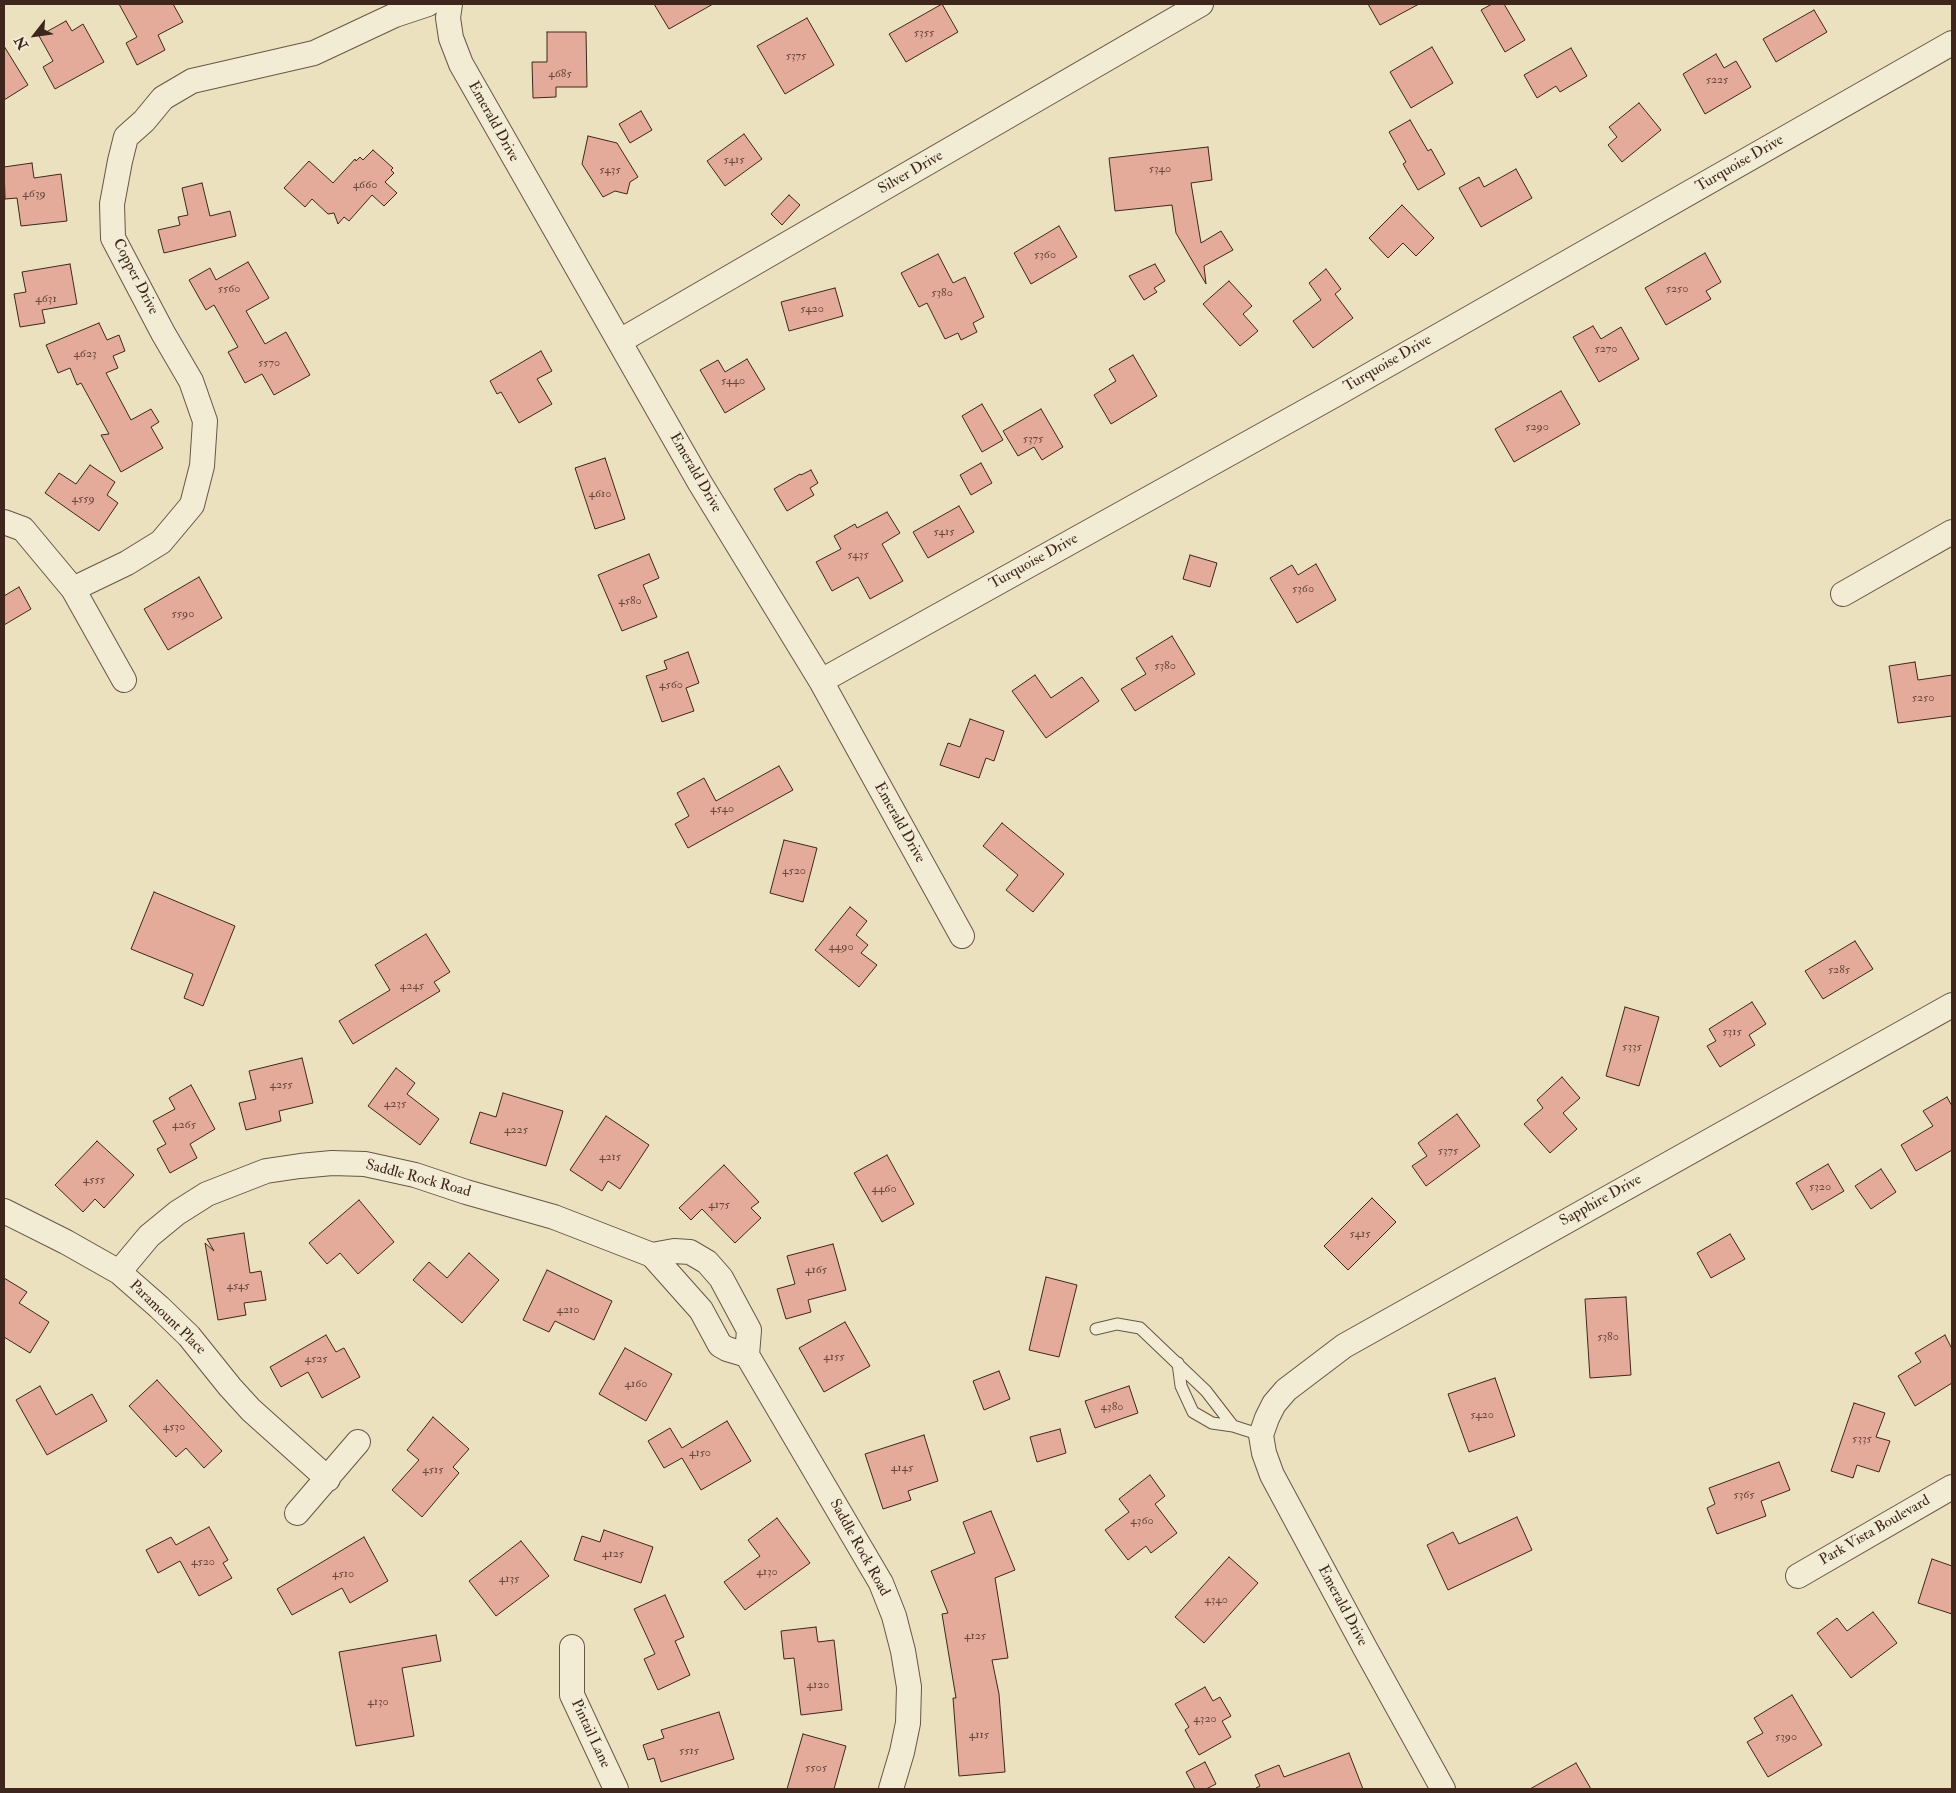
<!DOCTYPE html>
<style>
body{margin:0}
#map{position:relative;width:1956px;height:1793px;overflow:hidden;background:#ebe1bf;font-family:"IM FELL Double Pica",serif}
canvas{display:block}
.frame{position:absolute;inset:0;border:5px solid #3e261c;pointer-events:none}
.north{position:absolute;left:10px;top:10px;width:50px;height:50px;-webkit-text-stroke:4px #f2ecd5;paint-order:stroke;rotate:240deg;font-size:14px;font-weight:700;line-height:20px;text-align:center;color:#3e261c}
.north::after{content:'';display:block;margin:auto;width:18px;height:22px;background:#3e261c;clip-path:polygon(50% 0,100% 100%,50% 72%,0 100%)}
</style>
<div id="map">
<canvas width="1956" height="1793"></canvas>
<div class="frame"></div>
<div class="north">N</div>
</div>
<script>
const context = document.querySelector('canvas').getContext('2d');
context.lineJoin = 'round';
function paint(path, color) { context.fillStyle = color; context.fill(path, 'evenodd'); }
const toPath = rows => new Path2D(rows.map(r => 'M' + r).join(''));
function strokePath(path, color, width, dash) { context.strokeStyle = color; context.lineWidth = width; context.lineCap = dash ? 'butt' : 'round'; context.setLineDash(dash || []); context.stroke(path); }
function drawText(font, color, halo, rows, align = 'center') {
  context.font = font + ' "IM FELL Double Pica",serif'; context.lineWidth = 4.5; context.setLineDash([]); context.textBaseline = 'middle'; context.strokeStyle = halo; context.fillStyle = color; for (const [text, x, y, turn = 0] of rows) {
    context.save(); context.translate(x, y); context.rotate((+turn || 0) * Math.PI / 180); context.textAlign = isNaN(turn) ? turn : align; if (halo) context.strokeText(text, 0, 0); context.fillText(text, 0, 0); context.restore();
  }
}
const building = toPath([
 [119,4,173,4,183,22,158,35,165,50,137,65,126,43,137,37,119,4],
 [654,4,713,4,669,29,654,4],
 [942,4,958,32,906,62,889,34,942,4],
 [1368,4,1419,4,1380,25,1368,4],
 [1492,4,1504,4,1525,40,1505,52,1481,10,1492,4],
 [1814,10,1827,32,1776,62,1763,39,1814,10],
 [807,18,834,65,785,94,757,46,807,18],
 [66,21,72,31,83,24,104,62,55,89,43,67,53,61,39,36,66,21],
 [547,32,586,32,587,87,556,87,556,97,533,98,532,62,547,62,547,32],
 [4,46,28,85,4,100,4,46],
 [1432,47,1453,83,1411,108,1390,72,1432,47],
 [1571,48,1587,76,1560,92,1556,86,1537,98,1524,75,1571,48],
 [1716,54,1724,68,1736,61,1751,87,1705,114,1683,74,1716,54],
 [1639,103,1661,130,1622,162,1608,145,1617,137,1609,127,1639,103],
 [641,111,652,130,630,143,619,124,641,111],
 [1410,120,1428,151,1431,149,1445,174,1418,190,1403,164,1406,162,1389,132,1410,120],
 [744,134,762,159,725,186,707,161,744,134],
 [588,136,617,143,638,177,630,182,627,194,615,191,603,197,582,164,588,136],
 [1208,147,1212,180,1191,183,1201,243,1221,231,1233,250,1204,266,1206,284,1176,233,1172,205,1115,211,1109,158,1208,147],
 [373,150,393,168,391,170,394,173,385,182,397,193,384,206,372,195,349,221,344,217,338,224,334,213,328,214,312,199,305,207,284,188,309,161,333,183,355,159,356,161,360,157,363,160,373,150],
 [32,163,34,178,61,174,67,221,21,226,17,198,5,199,4,167,32,163],
 [1516,169,1532,198,1481,227,1459,188,1479,177,1484,187,1516,169],
 [202,183,210,216,230,211,236,236,164,253,158,230,180,225,178,217,188,215,182,188,202,183],
 [789,195,800,205,782,225,771,214,789,195],
 [1402,205,1434,238,1416,256,1403,243,1388,258,1369,238,1402,205],
 [1059,226,1077,257,1031,284,1014,253,1059,226],
 [1705,253,1721,282,1706,291,1711,299,1666,325,1645,288,1705,253],
 [938,254,953,283,965,277,984,317,973,323,977,332,961,340,958,333,945,339,927,303,919,307,901,273,938,254],
 [248,262,269,298,246,311,265,344,286,332,310,375,274,395,262,374,245,383,228,352,238,347,214,305,206,310,189,280,210,268,216,280,248,262],
 [70,264,77,304,42,310,45,323,20,327,14,294,26,292,22,272,70,264],
 [1155,264,1165,281,1154,288,1157,292,1144,300,1129,276,1155,264],
 [1326,269,1341,289,1335,294,1353,318,1313,348,1293,321,1321,300,1309,283,1326,269],
 [1229,281,1252,306,1243,314,1258,331,1240,346,1203,304,1229,281],
 [835,288,843,316,789,331,781,302,835,288],
 [99,323,107,340,119,335,125,351,113,356,118,368,106,373,131,420,151,409,159,422,151,427,163,448,121,472,101,435,109,434,81,383,77,385,70,368,58,373,46,345,99,323],
 [1593,326,1601,339,1621,327,1639,359,1599,382,1573,337,1593,326],
 [541,351,552,371,537,379,552,404,519,423,501,392,497,394,490,381,541,351],
 [1133,355,1157,396,1111,424,1094,395,1116,381,1109,369,1133,355],
 [747,359,765,389,725,413,700,370,718,360,725,372,747,359],
 [1561,391,1580,424,1514,462,1495,429,1561,391],
 [982,404,1003,440,982,452,962,416,982,404],
 [1041,409,1063,447,1042,460,1034,447,1018,456,1003,431,1041,409],
 [605,458,625,519,595,529,575,468,605,458],
 [981,463,992,483,971,495,960,475,981,463],
 [90,465,115,482,107,495,118,503,99,531,45,493,59,473,76,484,90,465],
 [811,470,818,483,810,488,814,495,787,511,774,489,800,474,801,475,811,470],
 [959,506,974,532,928,558,913,532,959,506],
 [887,512,900,533,882,544,903,581,870,599,858,577,832,591,816,562,841,549,834,536,855,524,857,528,887,512],
 [649,554,659,578,643,585,657,617,622,631,598,575,649,554],
 [1190,555,1217,563,1210,587,1183,579,1190,555],
 [1316,564,1336,600,1297,623,1270,578,1292,565,1298,575,1316,564],
 [199,577,222,618,168,650,144,609,199,577],
 [19,587,31,609,4,625,4,596,19,587],
 [1172,636,1195,674,1135,711,1121,689,1146,674,1136,658,1172,636],
 [688,652,699,683,686,688,694,711,662,722,646,676,667,669,664,661,688,652],
 [1915,662,1918,680,1952,675,1952,716,1898,723,1889,666,1915,662],
 [1035,675,1051,698,1082,677,1099,701,1046,738,1012,691,1035,675],
 [970,719,1004,731,994,761,986,758,979,778,940,765,948,743,960,747,970,719],
 [779,766,793,790,688,848,675,824,689,816,677,793,704,778,716,801,779,766],
 [1002,823,1064,874,1033,912,1006,890,1018,875,983,846,1002,823],
 [784,840,817,848,803,902,770,893,784,840],
 [154,892,235,926,203,1006,184,998,193,974,131,949,154,892],
 [850,907,867,921,856,935,868,945,861,953,877,965,859,987,815,950,850,907],
 [426,934,450,972,434,982,440,991,353,1044,339,1021,390,990,375,965,426,934],
 [1855,941,1873,969,1823,999,1805,971,1855,941],
 [1752,1002,1766,1024,1749,1035,1755,1045,1720,1067,1707,1046,1716,1041,1709,1029,1752,1002],
 [1625,1007,1659,1017,1639,1086,1606,1076,1625,1007],
 [302,1058,313,1103,279,1111,281,1121,246,1130,239,1103,256,1099,249,1071,302,1058],
 [396,1068,415,1083,407,1094,439,1119,420,1145,368,1106,396,1068],
 [1562,1077,1580,1098,1563,1113,1577,1129,1550,1153,1524,1124,1543,1108,1537,1100,1562,1077],
 [191,1085,215,1129,190,1144,197,1158,170,1173,157,1149,166,1144,153,1121,175,1109,169,1098,191,1085],
 [503,1093,563,1111,546,1166,470,1143,480,1112,496,1117,503,1093],
 [1947,1097,1952,1106,1952,1150,1916,1171,1901,1145,1933,1126,1923,1111,1947,1097],
 [1457,1114,1480,1146,1426,1186,1412,1166,1427,1156,1418,1143,1457,1114],
 [606,1116,649,1145,620,1189,608,1181,602,1191,570,1170,606,1116],
 [97,1141,134,1175,104,1208,95,1199,83,1212,55,1185,97,1141],
 [887,1155,914,1204,882,1222,854,1173,887,1155],
 [1828,1164,1844,1191,1812,1210,1796,1183,1828,1164],
 [724,1165,759,1202,751,1208,761,1218,735,1243,702,1209,691,1220,679,1208,724,1165],
 [1881,1169,1896,1192,1871,1209,1855,1186,1881,1169],
 [1372,1198,1396,1222,1348,1270,1324,1246,1372,1198],
 [359,1200,394,1242,358,1274,340,1253,327,1264,309,1243,359,1200],
 [244,1233,250,1273,261,1271,266,1300,244,1303,246,1315,218,1320,205,1243,214,1251,207,1239,244,1233],
 [1730,1234,1745,1259,1711,1278,1697,1253,1730,1234],
 [833,1244,846,1290,808,1300,811,1312,786,1319,777,1289,795,1284,787,1256,833,1244],
 [469,1253,499,1280,462,1323,413,1280,429,1262,447,1278,469,1253],
 [547,1270,612,1301,594,1340,555,1321,549,1332,523,1320,547,1270],
 [1046,1277,1077,1285,1059,1357,1029,1350,1046,1277],
 [4,1278,27,1292,19,1303,49,1322,30,1353,4,1337,4,1278],
 [1626,1297,1631,1375,1590,1378,1585,1299,1626,1297],
 [845,1322,870,1366,824,1392,799,1348,845,1322],
 [326,1335,336,1352,344,1348,360,1377,322,1398,308,1372,281,1387,270,1367,326,1335],
 [1945,1335,1952,1349,1952,1383,1915,1406,1898,1376,1921,1362,1915,1353,1945,1335],
 [625,1348,672,1374,646,1421,599,1394,625,1348],
 [999,1371,1010,1399,984,1410,973,1381,999,1371],
 [1495,1378,1515,1436,1469,1452,1448,1394,1495,1378],
 [157,1380,222,1451,204,1468,186,1448,176,1457,129,1406,157,1380],
 [40,1386,56,1415,92,1394,107,1421,47,1455,16,1400,40,1386],
 [1129,1386,1138,1413,1095,1428,1085,1401,1129,1386],
 [1854,1403,1885,1413,1876,1437,1890,1441,1879,1472,1857,1465,1853,1478,1831,1471,1854,1403],
 [433,1417,469,1449,453,1467,459,1473,422,1517,392,1490,419,1460,407,1450,433,1417],
 [727,1421,751,1461,701,1490,682,1458,664,1468,648,1441,670,1428,682,1448,727,1421],
 [1060,1429,1066,1453,1037,1462,1030,1437,1060,1429],
 [924,1435,938,1481,908,1491,911,1500,883,1509,865,1454,924,1435],
 [1779,1462,1790,1490,1761,1501,1766,1516,1717,1534,1707,1508,1715,1504,1709,1488,1779,1462],
 [1150,1475,1165,1496,1155,1504,1177,1533,1151,1553,1146,1546,1128,1560,1105,1530,1129,1512,1119,1499,1150,1475],
 [991,1511,1015,1570,995,1578,1008,1658,992,1660,999,1694,1005,1772,959,1776,953,1698,956,1698,942,1614,948,1613,931,1571,975,1553,963,1522,991,1511],
 [1517,1517,1532,1550,1448,1590,1427,1545,1453,1532,1459,1544,1517,1517],
 [777,1518,810,1563,745,1610,724,1582,760,1556,748,1540,777,1518],
 [209,1527,228,1560,223,1563,232,1578,199,1596,180,1561,158,1573,146,1550,171,1537,176,1545,209,1527],
 [604,1530,653,1547,641,1583,574,1560,582,1536,600,1542,604,1530],
 [364,1537,388,1581,350,1603,342,1588,292,1615,277,1589,364,1537],
 [521,1541,549,1576,496,1616,469,1581,521,1541],
 [1229,1557,1258,1583,1204,1643,1175,1617,1229,1557],
 [1932,1559,1952,1566,1952,1614,1918,1603,1932,1559],
 [665,1595,684,1637,675,1641,690,1675,658,1690,644,1659,655,1654,634,1609,665,1595],
 [1873,1612,1897,1643,1851,1678,1817,1633,1837,1618,1847,1631,1873,1612],
 [816,1627,818,1642,834,1640,842,1710,801,1715,794,1658,784,1659,781,1631,816,1627],
 [436,1635,441,1661,402,1668,414,1736,356,1746,339,1652,436,1635],
 [1205,1687,1213,1701,1220,1697,1231,1716,1222,1721,1231,1737,1199,1755,1185,1730,1189,1727,1175,1704,1205,1687],
 [1792,1695,1822,1745,1768,1777,1747,1742,1763,1733,1754,1718,1792,1695],
 [719,1712,734,1759,661,1782,654,1758,648,1760,643,1745,664,1738,661,1730,719,1712],
 [803,1734,846,1746,834,1789,787,1789,803,1734],
 [1349,1753,1363,1789,1256,1789,1256,1788,1260,1786,1255,1775,1279,1765,1284,1777,1349,1753],
 [1205,1762,1216,1784,1206,1789,1195,1789,1186,1772,1205,1762],
 [1576,1763,1591,1789,1530,1789,1576,1763]
]);
paint(building, '#e5ab9a');
strokePath(building, '#3e261c', 1);
const lane = toPath([
 [1096,1329,1117,1324,1140,1328,1206,1391,1233,1426],
 [1178,1363,1181,1386,1193,1412,1212,1423,1233,1426,1261,1435]
]);
const street = toPath([
 [450,4,448,18,451,38,461,64,700,483,821,681,962,936],
 [620,341,1201,4],
 [4,522,23,529,73,589,124,680],
 [73,589,127,563,161,542,192,505,202,466,205,421,191,381,163,333,113,238,112,204,120,161,126,137,144,121,163,98,192,81,314,53,395,15,428,4],
 [1843,594,1952,532],
 [821,681,1340,392,1952,43],
 [4,1211,66,1242,119,1272,159,1307,189,1336,230,1387,251,1410,328,1479],
 [652,1255,674,1251,690,1252,707,1262,721,1278,749,1330,747,1355,881,1583,894,1616,903,1651,909,1687,908,1723,902,1752,891,1789],
 [119,1272,149,1236,177,1213,207,1194,266,1171,300,1166,332,1163,365,1164,415,1175,466,1192,554,1217,652,1255,701,1310,720,1345,727,1349,747,1355],
 [297,1513,358,1442],
 [1798,1576,1952,1487],
 [572,1647,572,1695,616,1789],
 [1443,1789,1365,1648,1272,1475,1264,1453,1261,1435,1267,1418,1274,1404,1286,1390,1344,1346,1952,1005]
]);
strokePath(lane, '#695545', 13);
strokePath(street, '#695545', 26);
strokePath(lane, '#f2ecd5', 11);
strokePath(street, '#f2ecd5', 24);
drawText('12px', '#68473c', null, [
 ["5355",924,33],
 ["5375",796,56],
 ["4685",560,74],
 ["5225",1717,80],
 ["5415",734,160],
 ["5340",1160,169],
 ["5435",610,170],
 ["4660",365,185],
 ["4639",34,194],
 ["5360",1045,255],
 ["5560",229,289],
 ["5250",1677,289],
 ["5380",942,293],
 ["4631",46,299],
 ["5420",812,309],
 ["5270",1606,349],
 ["4623",85,354],
 ["5570",269,363],
 ["5440",733,381],
 ["5290",1537,427],
 ["5375",1033,439],
 ["4610",600,494],
 ["4559",83,499],
 ["5415",944,532],
 ["5435",858,555],
 ["5360",1303,589],
 ["4580",630,601],
 ["5590",183,614],
 ["5380",1165,666],
 ["4560",671,685],
 ["5250",1923,698],
 ["4540",722,809],
 ["4520",794,871],
 ["4490",841,947],
 ["5285",1839,970],
 ["4245",412,986],
 ["5315",1732,1032],
 ["5335",1632,1047],
 ["4255",281,1085],
 ["4235",395,1104],
 ["4265",184,1125],
 ["4225",516,1130],
 ["5375",1448,1151],
 ["4215",610,1157],
 ["4555",94,1180],
 ["5320",1820,1187],
 ["4460",884,1189],
 ["4175",719,1205],
 ["5415",1360,1234],
 ["4165",816,1270],
 ["4545",238,1286],
 ["4210",568,1310],
 ["5380",1608,1337],
 ["4155",834,1357],
 ["4525",316,1359],
 ["4160",636,1384],
 ["4380",1112,1407],
 ["5420",1482,1415],
 ["4530",174,1427],
 ["5335",1862,1439],
 ["4150",700,1453],
 ["4145",902,1468],
 ["4515",433,1470],
 ["5365",1744,1495],
 ["4360",1142,1521],
 ["4125",613,1554],
 ["4520",203,1562],
 ["4130",767,1572],
 ["4510",343,1574],
 ["4135",509,1579],
 ["4340",1216,1600],
 ["4125",975,1636],
 ["4120",818,1685],
 ["4130",378,1702],
 ["4320",1205,1719],
 ["4115",979,1735],
 ["5390",1786,1737],
 ["5515",689,1751],
 ["5505",816,1768]
]);
drawText('15px', '#3e261c', '#f2ecd5', [
 ["Emerald Drive",493,122,61],
 ["Turquoise Drive",1740,164,-30],
 ["Silver Drive",911,173,-30],
 ["Copper Drive",135,277,63],
 ["Turquoise Drive",1388,364,-30],
 ["Emerald Drive",695,473,60],
 ["Turquoise Drive",1034,562,-29],
 ["Emerald Drive",899,823,61],
 ["Saddle Rock Road",418,1179,15],
 ["Sapphire Drive",1601,1201,-29],
 ["Paramount Place",167,1318,44],
 ["Park Vista Boulevard",1875,1531,-30],
 ["Saddle Rock Road",859,1548,61],
 ["Emerald Drive",1342,1606,62],
 ["Pintail Lane",590,1734,65]
]);
</script>
